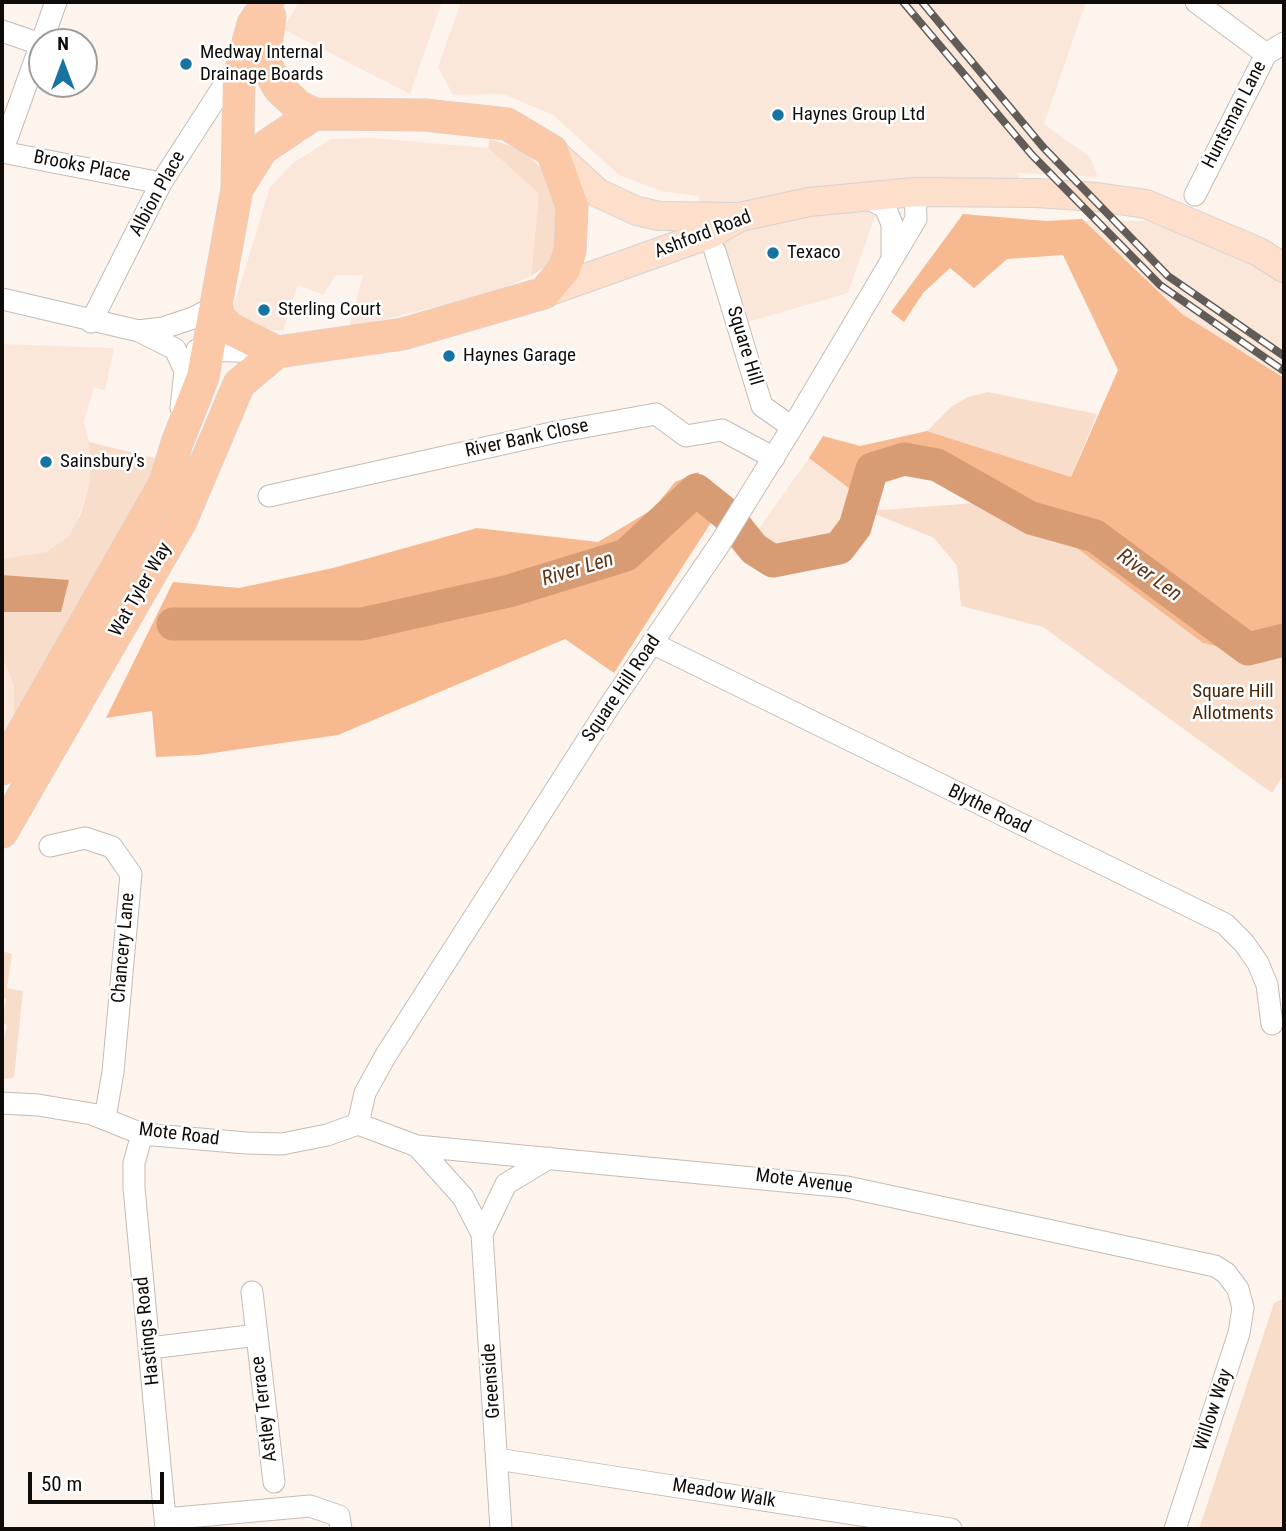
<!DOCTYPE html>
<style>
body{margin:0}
#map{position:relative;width:1286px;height:1531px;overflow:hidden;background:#fef4ee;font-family:"Roboto Condensed",sans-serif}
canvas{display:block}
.frame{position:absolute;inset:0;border:4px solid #0f0b08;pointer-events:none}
.north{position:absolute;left:28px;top:28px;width:70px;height:70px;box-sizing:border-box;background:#fff;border:2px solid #9f9d9c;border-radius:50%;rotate:0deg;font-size:19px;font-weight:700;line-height:28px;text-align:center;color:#0f0b08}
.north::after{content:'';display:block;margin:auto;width:24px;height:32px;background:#1773a2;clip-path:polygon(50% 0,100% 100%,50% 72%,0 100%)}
.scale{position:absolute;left:28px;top:1472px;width:136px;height:32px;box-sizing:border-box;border:4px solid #0f0b08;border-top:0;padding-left:9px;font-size:21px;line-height:24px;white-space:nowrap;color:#0f0b08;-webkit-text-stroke:5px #fff;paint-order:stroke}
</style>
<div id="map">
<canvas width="1286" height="1531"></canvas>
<div class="frame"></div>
<div class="north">N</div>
<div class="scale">50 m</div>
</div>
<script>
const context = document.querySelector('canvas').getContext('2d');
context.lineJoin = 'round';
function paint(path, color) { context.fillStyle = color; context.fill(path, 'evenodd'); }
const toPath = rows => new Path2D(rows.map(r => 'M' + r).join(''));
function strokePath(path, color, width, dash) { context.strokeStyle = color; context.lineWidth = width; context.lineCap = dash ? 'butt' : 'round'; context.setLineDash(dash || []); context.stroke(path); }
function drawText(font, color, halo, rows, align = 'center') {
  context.font = font + ' "Roboto Condensed",sans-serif'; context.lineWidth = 5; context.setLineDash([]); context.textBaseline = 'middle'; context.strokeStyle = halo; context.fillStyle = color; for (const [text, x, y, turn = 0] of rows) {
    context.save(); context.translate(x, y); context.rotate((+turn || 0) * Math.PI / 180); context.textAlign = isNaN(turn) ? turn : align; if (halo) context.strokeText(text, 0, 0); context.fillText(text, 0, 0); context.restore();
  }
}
paint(toPath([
 [299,2,442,2,410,94,283,29],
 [461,2,1086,2,1044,124,1090,157,1098,177,1016,173,1023,183,887,182,848,293,748,322,698,196,661,191,619,175,553,115,503,94,453,95,438,67],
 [371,138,488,148,539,194,531,276,493,293,349,328,363,275,336,275,323,295,298,285,283,331,239,326,234,305,270,187,293,163,331,139],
 [1046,221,1147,221,1251,261,1284,283,1284,428],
 [2,344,114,348,105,390,94,388,84,421,89,442,90,481,14,720,2,742],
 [809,458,858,495,834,542,770,546,753,537]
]), '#fae7da');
paint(toPath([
 [490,139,523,150,547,174,557,198,561,238,552,262,531,276,539,194,488,148],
 [988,392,1097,414,1071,477,927,431,952,406,968,397],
 [89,442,162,460,14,720,14,685,2,657,2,559,47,552,68,537,80,516,90,481],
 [975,503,1012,514,1105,552,1265,658,1284,655,1284,774,1272,793,1043,627,961,606,957,566,934,538,868,511],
 [2,951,12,954,7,988,23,991,14,1078,2,1079,2,1046,7,1025,2,1023,6,999,2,997],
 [1284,1298,1284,1529,1199,1529,1274,1303]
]), '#f8ddcb');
paint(toPath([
 [963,214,1046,221,1082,219,1182,314,1284,378,1284,655,1265,658,1203,643,993,485,907,454,872,460,858,495,809,458,823,436,860,446,927,431,1071,477,1118,370,1063,255,1007,259,974,288,950,268,923,293,904,322,891,312],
 [698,472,721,507,614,673,565,639,338,735,199,755,156,757,152,711,106,718,173,582,239,588,333,568,477,528,598,542,653,509,675,482]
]), '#f7b990');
paint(toPath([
 [2,575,69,580,61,612,2,612]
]), '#d89c74');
strokePath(toPath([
 [173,624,362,624,509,591,626,555,696,490,726,514,754,549,773,561,839,548,855,527,872,469,904,459,937,465,1031,518,1095,536,1248,649,1284,640]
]), '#d89c74', 33);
const minor = toPath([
 [1196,2,1266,54],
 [2,31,40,44],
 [2,152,161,183],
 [2,152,56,2],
 [1195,195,1266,54,1284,43],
 [863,196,885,207,892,224,892,255],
 [715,251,762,406,792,427],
 [2,299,139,331,175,349,185,371,181,408],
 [91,322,161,183,223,87,239,76],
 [139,331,163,328,193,318,216,306],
 [197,350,269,352],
 [269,496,556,432,656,414,686,436,722,430,774,458],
 [652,643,1225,924,1244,943,1258,963,1267,985,1272,1024],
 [50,846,85,838,112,847,131,874,113,1072,105,1118],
 [2,1103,38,1105,92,1114,142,1134,246,1143,282,1144,327,1135,358,1124],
 [358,1124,417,1146,847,1187,1215,1266,1226,1273,1238,1289,1243,1308,1239,1333,1175,1529],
 [358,1124,365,1093,386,1055,610,705,721,542,801,413,916,219,915,192],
 [142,1134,134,1163,134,1188,166,1529],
 [417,1146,463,1197,482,1234,501,1529],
 [482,1234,506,1184,549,1158],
 [252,1292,274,1482],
 [150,1348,257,1335],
 [497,1459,951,1529],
 [165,1519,310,1506,339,1516,341,1529]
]);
const major = toPath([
 [552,151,598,193,637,211,659,216,739,217],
 [544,293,710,234,740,217,809,202,915,192,1036,193,1097,197,1146,204,1259,252,1284,268]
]);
const highway = toPath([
 [270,17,265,52,268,69,279,88,298,106,314,114,425,115,507,124,552,151,572,206,570,251,564,269,544,293,403,334,277,352],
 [237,189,262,149,314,114],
 [216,306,220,318,229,328,277,352],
 [2,769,165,483,177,443,203,377,237,189,239,76,253,24,268,2],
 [2,832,181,521,239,384,277,352]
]);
strokePath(minor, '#c6bbb3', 23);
strokePath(major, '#d4d3d3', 30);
strokePath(highway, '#d4d3d3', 33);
strokePath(minor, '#fff', 21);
strokePath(major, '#fddfcb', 28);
strokePath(highway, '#fbc9a8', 32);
const rail = toPath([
 [903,2,1032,155,1160,285,1284,371],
 [922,2,1043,147,1168,276,1284,356]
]);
strokePath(rail, '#625c58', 8);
strokePath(rail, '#fff', 5, [16]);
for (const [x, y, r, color] of [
 [186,64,7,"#1773a2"],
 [778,115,7,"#1773a2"],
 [773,253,7,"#1773a2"],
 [264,310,7,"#1773a2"],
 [449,356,7,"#1773a2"],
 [46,462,7,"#1773a2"]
]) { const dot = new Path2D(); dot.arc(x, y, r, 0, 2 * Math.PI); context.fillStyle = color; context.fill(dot); strokePath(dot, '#fff', 2.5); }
drawText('19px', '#0f0b08', '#fff', [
 ["Medway Internal",200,53],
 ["Drainage Boards",200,75],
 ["Haynes Group Ltd",792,115],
 ["Texaco",787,253],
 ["Sterling Court",278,310],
 ["Haynes Garage",463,356],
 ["Sainsbury's",60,462]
], 'left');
drawText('19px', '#0f0b08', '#fff', [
 ["Huntsman Lane",1235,115,-63],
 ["Brooks Place",82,167,11],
 ["Albion Place",158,194,-61],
 ["Ashford Road",703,235,-21],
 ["Square Hill",744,346,73],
 ["River Bank Close",527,439,-12],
 ["Wat Tyler Way",141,590,-60],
 ["Square Hill Road",622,689,-56],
 ["Blythe Road",989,810,26],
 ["Chancery Lane",124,948,-85],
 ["Mote Road",179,1135,7],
 ["Mote Avenue",804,1182,7],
 ["Hastings Road",148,1331,-96],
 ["Greenside",492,1381,-94],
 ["Astley Terrace",265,1409,-97],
 ["Willow Way",1214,1410,-72],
 ["Meadow Walk",724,1494,9]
]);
drawText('19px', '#4b2504', '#fff', [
 ["Square Hill",1233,692],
 ["Allotments",1233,714]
]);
drawText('italic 21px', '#5f3618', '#fff', [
 ["River Len",578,570,-17],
 ["River Len",1149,576,36]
]);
</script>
